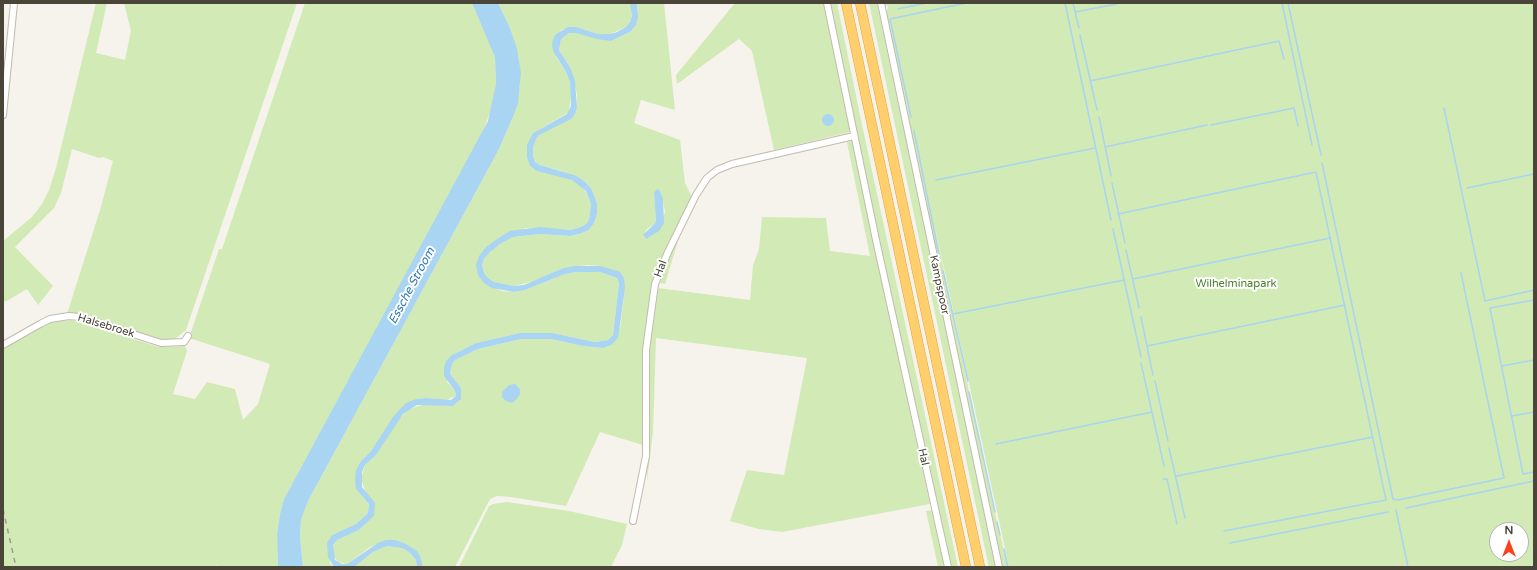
<!DOCTYPE html>
<style>
body{margin:0}
#map{position:relative;width:1537px;height:570px;overflow:hidden;background:#f6f3ec;font-family:"Varela Round",sans-serif}
canvas{display:block}
.frame{position:absolute;inset:0;border:4px solid #4b4439;pointer-events:none}
.north{position:absolute;left:1489px;top:522px;width:40px;height:40px;box-sizing:border-box;background:#fff;border:1px solid #b7b4b0;border-radius:50%;rotate:0deg;font-size:11px;font-weight:700;line-height:16px;text-align:center;color:#4b4439}
.north::after{content:'';display:block;margin:auto;width:14px;height:18px;background:#fc3f1d;clip-path:polygon(50% 0,100% 100%,50% 72%,0 100%)}
</style>
<div id="map">
<canvas width="1537" height="570"></canvas>
<div class="frame"></div>
<div class="north">N</div>
</div>
<script>
const context = document.querySelector('canvas').getContext('2d');
context.lineJoin = 'round';
function paint(path, color) { context.fillStyle = color; context.fill(path, 'evenodd'); }
const toPath = rows => new Path2D(rows.map(r => 'M' + r).join(''));
function strokePath(path, color, width, dash) { context.strokeStyle = color; context.lineWidth = width; context.lineCap = dash ? 'butt' : 'round'; context.setLineDash(dash || []); context.stroke(path); }
function drawText(font, color, halo, rows, align = 'center') {
  context.font = font + ' "Varela Round",sans-serif'; context.lineWidth = 4; context.setLineDash([]); context.textBaseline = 'middle'; context.strokeStyle = halo; context.fillStyle = color; for (const [text, x, y, turn = 0] of rows) {
    context.save(); context.translate(x, y); context.rotate((+turn || 0) * Math.PI / 180); context.textAlign = isNaN(turn) ? turn : align; if (halo) context.strokeText(text, 0, 0); context.fillText(text, 0, 0); context.restore();
  }
}
paint(toPath([
 [96,3,107,3,96,53,125,60,131,31,124,3,297,3,186,330,175,339,162,341,67,314,101,207,113,161,103,157,99,158,72,149,61,193,54,208,15,247,53,286,38,305,27,289,5,302,3,298,3,241,32,217,42,204,49,190,56,168],
 [305,3,472,3,492,48,495,57,496,84,493,104,482,134,284,499,280,514,277,534,278,567,219,567,216,565,214,567,3,567,3,347,50,322,71,320,159,347,185,346,187,351,173,394,195,399,207,382,235,389,243,420,258,404,270,364,189,338,219,249,222,249],
 [498,3,630,3,631,5,632,16,630,22,626,27,610,34,598,34,577,27,561,30,556,57,566,72,570,82,571,94,569,112,533,133,530,166,572,180,580,185,586,192,591,204,589,220,585,225,578,228,570,230,525,228,479,256,484,283,502,291,514,292,525,290,565,274,576,272,600,272,617,278,619,283,618,292,613,335,608,340,595,342,552,333,520,333,476,343,452,355,447,382,455,391,456,396,446,400,426,398,416,399,379,440,371,451,361,461,356,470,362,496,369,504,368,513,356,524,332,535,330,563,334,567,303,567,300,537,301,520,308,501,498,151,513,117,520,86,519,59,510,28],
 [637,3,664,3,675,110,641,100,634,123,680,140,685,183,692,197,654,283,647,319,644,349,643,445,600,432,566,506,511,497,497,496,490,499,455,567,423,567,421,558,395,540,370,547,347,564,338,562,333,555,333,545,337,540,359,530,374,516,361,479,365,465,376,455,398,420,409,409,426,404,446,406,457,403,461,388,450,375,452,364,455,360,478,349,521,339,551,339,583,346,602,348,620,328,625,288,620,273,601,266,588,265,563,268,534,281,514,286,494,282,488,278,484,273,482,265,484,259,490,252,500,244,513,237,540,234,570,236,579,234,589,230,594,223,597,214,597,203,591,188,583,180,562,171,540,165,535,162,533,156,533,147,537,137,577,107,577,94,571,69,559,50,561,39,569,33,576,33,611,41,620,37,630,32,638,9],
 [654,193,663,199,665,213,644,238,646,230,656,222],
 [735,3,824,3,850,132,774,150,752,51,739,39,677,84,676,75],
 [830,3,837,3,861,120,958,567,951,567,947,555,859,147],
 [869,3,877,3,997,567,989,567,987,558],
 [882,3,1534,3,1534,567,1009,567,934,222,991,497,1008,567,1001,567,886,13,888,8,887,5,883,6],
 [1497,530,1521,530,1521,554,1497,554],
 [852,141,930,504,782,532,759,529,730,521,747,470,784,475,807,358,656,338,653,432,647,481,649,353,658,288,750,300,753,265,759,249,762,217,826,218,830,251,870,256,847,142],
 [678,241,665,284,660,283,673,246],
 [507,502,569,511,627,524,622,545,611,567,459,567,489,506,493,504],
 [932,510,943,559,945,567,938,567,926,511],
 [387,546,402,548,409,552,416,560,417,567,354,567,373,552]
]), '#d2eab5');
paint(toPath([
 [472,3,498,3,510,28,517,49,521,73,518,103,513,117,498,151,308,501,301,520,300,537,303,567,278,567,277,534,280,514,284,499,488,121,496,84,495,57],
 [630,3,637,3,638,17,636,25,630,32,611,41,597,39,576,33,569,33,561,39,559,50,571,69,575,81,577,107,575,114,571,119,541,134,537,137,533,147,533,156,535,162,540,165,574,175,583,180,591,188,597,203,597,214,594,223,589,230,579,234,570,236,540,234,513,237,500,244,490,252,484,259,482,265,484,273,488,278,494,282,514,286,524,285,563,268,575,266,601,266,620,272,624,278,625,288,618,338,611,345,603,348,583,346,551,339,521,339,478,349,455,360,452,364,450,374,461,388,461,399,453,406,417,405,403,414,376,455,365,465,362,472,362,487,375,503,374,516,359,530,337,540,333,545,335,560,342,564,347,564,378,543,386,540,395,540,404,543,417,551,421,558,423,567,417,567,416,560,409,552,402,548,387,546,373,552,354,567,334,567,328,557,327,543,332,535,356,524,368,513,369,504,356,489,355,479,356,470,361,461,371,451,393,417,406,403,416,399,426,398,451,400,456,396,455,391,444,376,444,368,446,361,452,355,476,343,520,333,552,333,595,342,608,340,613,335,618,292,619,283,617,278,600,272,576,272,565,274,525,290,514,292,492,288,484,283,478,275,476,265,479,256,485,248,497,239,510,231,540,227,570,230,578,228,585,225,589,220,591,204,586,191,572,180,537,171,530,166,527,157,527,145,533,133,567,114,571,106,570,82,566,72,553,51,552,43,555,35,568,27,577,27,598,34,610,34,617,32,626,27,630,22,632,16],
 '822 120a6 6 0 1 1 12 0a6 6 0 1 1-12 0Z',
 [657,189,660,191,663,199,664,223,659,231,646,239,643,235,656,222,654,193],
 [515,384,520,389,520,394,516,400,512,403,506,401,502,397,502,392,509,385]
]), '#a9d4f2');
strokePath(toPath([
 [1065,3,1111,220],
 [1073,3,1079,28],
 [1282,3,1312,145],
 [1288,3,1321,155],
 [898,9,926,3],
 [1075,12,1117,4],
 [1080,35,1097,110],
 [1090,81,1279,41,1284,59],
 [1444,108,1485,301,1534,290],
 [911,117,890,19,966,3],
 [1099,117,1111,176],
 [1211,125,1294,108,1298,126],
 [914,131,940,260],
 [1105,147,1207,125],
 [1322,163,1393,499,1398,500,1504,478,1461,273],
 [936,180,1095,148],
 [1112,183,1125,243],
 [1467,188,1534,174],
 [1118,214,1316,172,1386,500,1224,531],
 [1113,229,1141,357],
 [1126,250,1139,308],
 [943,271,968,381],
 [1133,279,1330,238],
 [1534,300,1490,308,1523,474,1534,472],
 [953,314,1124,280],
 [1141,317,1153,375],
 [1147,346,1345,305],
 [1141,363,1164,466],
 [1502,366,1534,360],
 [1155,381,1168,441],
 [969,392,995,512],
 [1512,416,1534,412],
 [996,444,1152,412],
 [1169,448,1185,518],
 [1177,476,1373,437],
 [1163,479,1167,479,1177,524],
 [1406,508,1534,481],
 [1396,510,1408,567],
 [997,522,1000,535],
 [1230,543,1388,512],
 [1004,549,1008,567]
]), '#a9d4f2', 1.5);
const minor = toPath([
 [827,3,876,240,948,567],
 [881,3,999,567],
 [3,115,14,3],
 [3,345,40,324,50,319,69,316,80,317,161,343,184,342,188,336],
 [633,521,646,456,646,350,655,284,668,252,696,195,707,178,717,170,732,164,854,136]
]);
const highway = toPath([
 [846,3,966,567],
 [860,3,980,567]
]);
strokePath(minor, '#c2bbae', 8);
strokePath(highway, '#e0a43c', 10);
strokePath(minor, '#fff', 6);
strokePath(highway, '#ffcf6e', 9);
strokePath(toPath([
 [3,509,16,567]
]), '#9a9a9a', 1.5, [5, 5]);
drawText('11px', '#4b4439', '#fff', [
 ["Hal",661,269,-69],
 ["Kampspoor",939,285,78],
 ["Halsebroek",106,326,17],
 ["Hal",923,457,78]
]);
drawText('11px', '#4a7f2a', '#fff', [
 ["Wilhelminapark",1236,284]
]);
drawText('italic 12px', '#2e7ab2', '#fff', [
 ["Essche Stroom",412,286,-62]
]);
</script>
